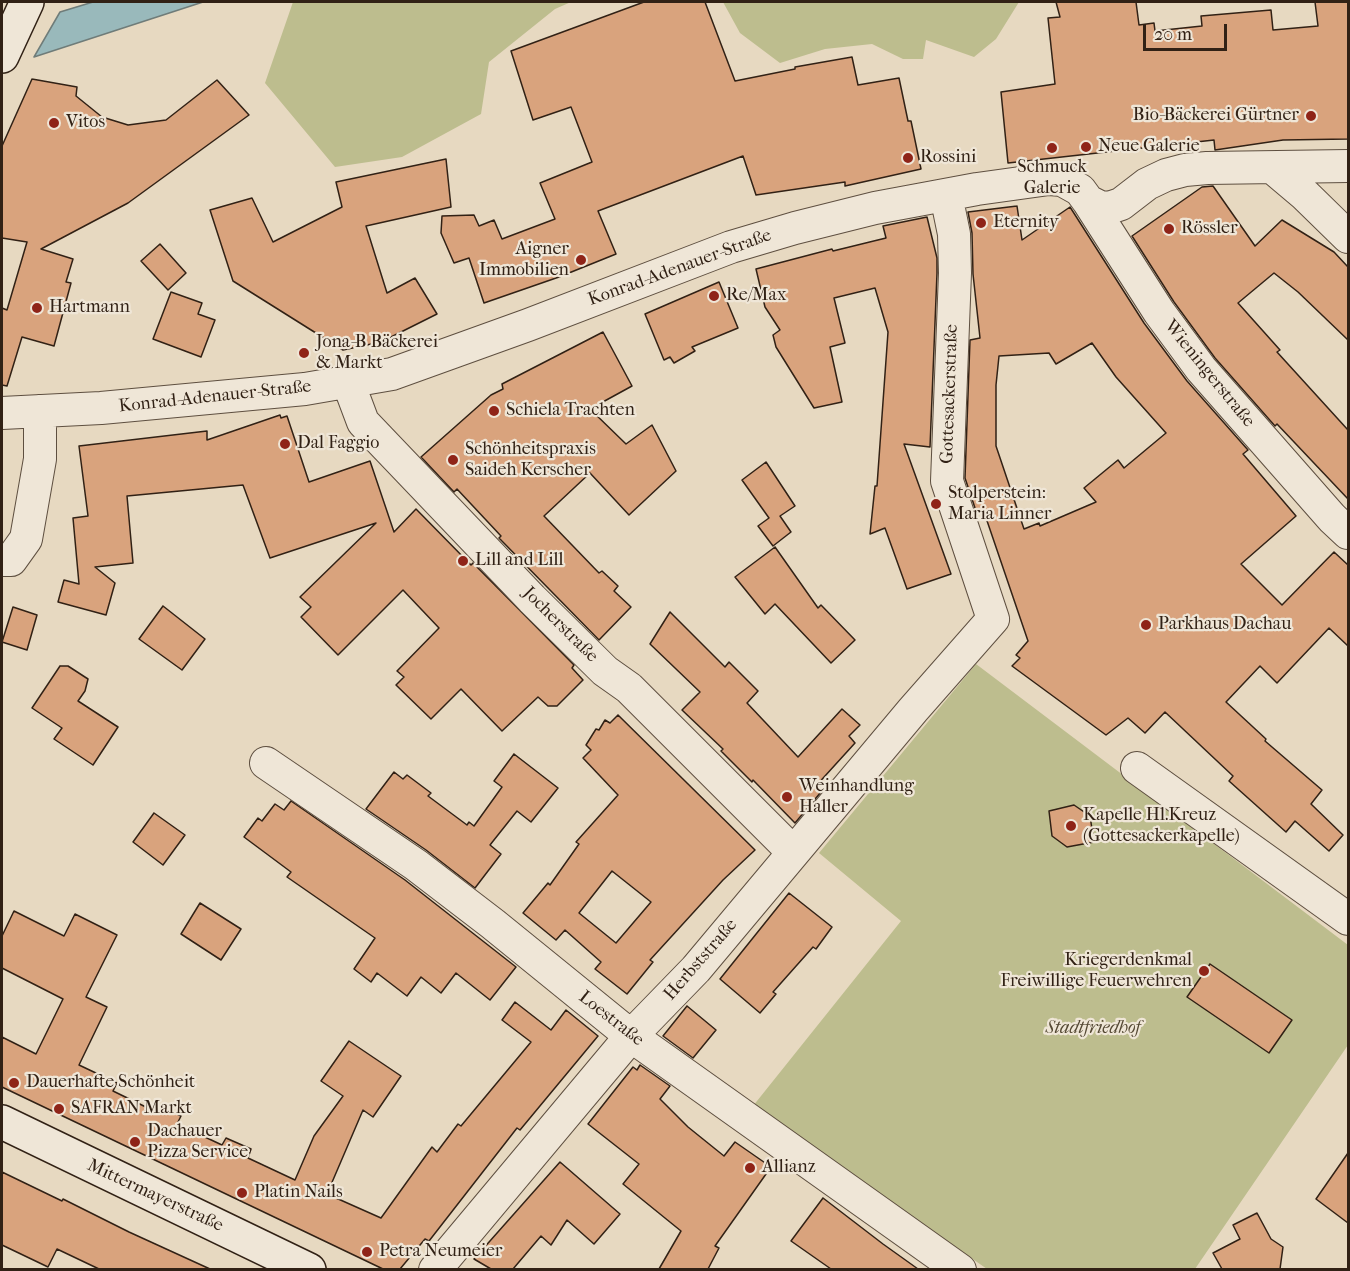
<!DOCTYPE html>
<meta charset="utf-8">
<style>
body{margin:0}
#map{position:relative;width:1350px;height:1271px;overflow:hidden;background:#e7d9c1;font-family:"IM FELL French Canon",serif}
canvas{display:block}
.frame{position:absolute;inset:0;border:3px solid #312115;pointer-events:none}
.scale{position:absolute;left:1143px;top:24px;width:84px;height:27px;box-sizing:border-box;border:3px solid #312115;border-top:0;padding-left:8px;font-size:18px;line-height:21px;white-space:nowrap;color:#312115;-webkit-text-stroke:4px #efe6d7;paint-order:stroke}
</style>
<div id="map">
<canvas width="1350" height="1271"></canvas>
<div class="frame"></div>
<div class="scale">20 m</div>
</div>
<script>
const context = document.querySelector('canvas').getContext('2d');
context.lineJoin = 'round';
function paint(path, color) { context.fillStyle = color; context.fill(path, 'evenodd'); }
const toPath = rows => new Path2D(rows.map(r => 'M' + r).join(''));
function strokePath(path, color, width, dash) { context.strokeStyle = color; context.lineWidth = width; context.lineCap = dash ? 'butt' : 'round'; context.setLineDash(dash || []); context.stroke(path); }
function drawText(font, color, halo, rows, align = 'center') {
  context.font = font + ' "IM FELL French Canon",serif'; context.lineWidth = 4.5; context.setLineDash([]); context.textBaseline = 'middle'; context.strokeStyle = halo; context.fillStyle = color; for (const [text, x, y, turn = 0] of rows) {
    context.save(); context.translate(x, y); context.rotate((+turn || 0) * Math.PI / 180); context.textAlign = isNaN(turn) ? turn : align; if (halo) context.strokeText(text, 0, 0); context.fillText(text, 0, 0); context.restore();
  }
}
paint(toPath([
 [293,2,571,2,555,9,489,62,481,114,402,157,335,167,265,83],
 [723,2,1019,2,996,39,974,57,926,40,923,59,903,59,872,44,825,49,780,63,740,33],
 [976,664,1348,945,1348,1045,1195,1269,987,1269,753,1106,901,921,819,853]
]), '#bdbd8e');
const water = toPath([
 [93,2,203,2,34,57,60,12,93,2]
]);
paint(water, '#99b9bb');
strokePath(water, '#6f7c79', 1.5);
const building = toPath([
 [644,2,705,2,735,81,795,69,795,67,852,57,858,85,899,78,908,121,911,121,921,169,845,186,845,182,756,195,743,156,598,211,616,254,559,277,484,303,469,258,454,263,441,233,442,216,474,215,479,226,494,220,502,239,555,219,540,183,592,162,571,107,533,120,511,51,644,2],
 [1056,2,1136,2,1139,25,1154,23,1155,31,1202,26,1201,16,1271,10,1273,30,1318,26,1315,2,1348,2,1348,139,1283,140,1215,150,1214,140,1008,163,1001,92,1055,84,1048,18,1060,17,1056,2],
 [32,79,77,87,76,96,102,117,128,125,166,120,217,80,249,115,128,203,41,249,73,259,66,282,71,283,54,346,22,337,7,386,2,385,2,308,7,310,27,242,2,238,2,146,32,79],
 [446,159,451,207,366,226,387,293,415,278,437,314,381,342,343,350,233,281,210,210,252,198,273,242,342,207,336,182,446,159],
 [1213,186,1255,246,1282,220,1334,252,1348,267,1348,340,1298,292,1274,273,1238,303,1280,350,1277,352,1348,430,1348,499,1277,424,1275,426,1215,358,1174,302,1132,236,1202,187,1213,186],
 [1017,206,1022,240,1070,207,1144,323,1187,381,1248,450,1243,454,1296,516,1241,564,1282,605,1334,552,1348,565,1348,646,1329,628,1277,683,1260,666,1226,702,1266,739,1265,741,1322,790,1311,804,1343,835,1329,851,1295,821,1286,832,1229,781,1233,776,1165,712,1145,733,1128,718,1106,735,1012,666,1020,658,1016,655,1028,641,983,509,976,511,965,478,970,340,980,338,973,274,972,233,968,212,1017,206],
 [1092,343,1116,377,1166,433,1124,468,1118,460,1084,488,1096,502,1040,526,1039,523,1024,529,996,446,996,385,999,356,1049,353,1056,364,1092,343],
 [927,217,937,258,937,273,930,447,904,444,951,574,907,589,885,528,870,534,875,486,877,486,888,332,875,288,834,298,845,343,830,347,842,402,814,408,776,347,773,335,780,330,765,307,756,269,832,249,833,251,886,238,883,226,927,217],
 [160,244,186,273,168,290,141,261,160,244],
 [719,282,738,328,692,347,695,351,674,363,670,357,664,360,645,314,719,282],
 [171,292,202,303,198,314,215,320,201,357,153,339,171,292],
 [603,332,632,386,590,409,626,444,652,425,676,471,629,515,590,473,544,516,599,573,602,571,618,586,614,591,631,607,599,640,499,538,501,536,457,489,454,492,421,457,491,395,503,389,502,384,603,332],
 [280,415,281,418,287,416,309,482,370,461,394,532,416,509,471,565,473,563,574,665,572,668,583,680,557,706,548,706,538,697,502,731,461,689,431,719,396,685,404,677,397,671,439,628,403,590,338,655,301,617,311,607,300,597,376,523,270,558,243,485,127,496,133,563,95,567,115,583,106,615,58,602,64,580,79,584,73,518,88,516,79,446,207,431,207,440,280,415],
 [766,462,795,506,780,516,791,532,773,546,758,526,769,518,742,480,766,462],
 [775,547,818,608,821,605,855,640,831,663,775,604,765,614,735,577,775,547],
 [163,606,205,639,182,670,139,639,163,606],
 [13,607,37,615,27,650,2,642,13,607],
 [670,612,725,667,729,662,758,691,747,703,798,757,842,709,860,725,849,736,855,743,815,787,821,792,795,823,753,780,752,782,721,751,723,749,682,710,700,692,650,644,670,612],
 [60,666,68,666,88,679,85,691,78,701,118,727,93,765,54,739,62,728,32,708,60,666],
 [618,715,755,850,723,880,650,960,653,962,627,994,595,969,601,962,565,930,556,940,523,913,548,883,550,885,579,844,576,842,618,795,583,758,591,750,586,745,596,729,599,730,605,720,610,723,618,715],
 [612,871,651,902,616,943,579,913,612,871],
 [514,754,558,788,531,822,517,811,490,845,501,854,475,888,426,850,366,809,394,772,403,779,407,775,431,793,428,796,467,825,469,822,474,826,502,787,494,781,514,754],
 [291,801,405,880,516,967,490,1000,456,973,441,993,421,977,407,996,377,973,371,982,354,969,375,938,287,877,291,872,244,837,258,818,262,821,275,804,284,810,291,801],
 [1074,805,1090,816,1094,842,1067,847,1052,836,1049,811,1074,805],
 [154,813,185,835,163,865,133,842,154,813],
 [789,893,832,927,816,949,813,947,773,992,776,994,760,1013,720,979,789,893],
 [200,903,241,929,221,960,181,934,200,903],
 [14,911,64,936,75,914,117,935,86,997,107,1007,79,1065,117,1083,113,1091,152,1110,156,1104,181,1116,177,1124,222,1145,226,1138,251,1149,248,1158,295,1180,314,1136,343,1096,321,1081,349,1041,401,1076,373,1117,363,1110,327,1194,381,1218,432,1147,437,1152,458,1124,461,1126,531,1042,502,1020,515,1002,551,1030,566,1010,598,1036,520,1130,517,1128,429,1241,425,1239,400,1269,383,1269,2,1087,2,1037,36,1054,63,999,2,968,2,936,14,911],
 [1210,964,1292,1020,1269,1053,1187,997,1210,964],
 [687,1006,716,1030,693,1058,663,1036,687,1006],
 [640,1065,670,1086,660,1099,688,1127,724,1156,735,1142,771,1167,715,1246,719,1248,708,1269,659,1269,681,1231,623,1184,639,1164,588,1124,633,1067,637,1070,640,1065],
 [1348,1153,1348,1223,1316,1199,1348,1153],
 [560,1162,620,1214,594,1244,567,1220,551,1245,541,1236,513,1269,491,1269,474,1259,560,1162],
 [2,1172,62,1201,63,1199,129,1232,210,1269,99,1269,57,1249,48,1267,2,1245,2,1172],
 [823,1198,883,1244,918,1269,831,1269,791,1241,823,1198],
 [1257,1213,1271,1239,1283,1247,1280,1269,1222,1269,1213,1253,1240,1239,1233,1225,1257,1213]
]);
paint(building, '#d9a37d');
strokePath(building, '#312115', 1.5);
const minor = toPath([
 [1273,168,1305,195,1348,237],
 [1088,201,1159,312,1201,369,1332,518,1348,533],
 [348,382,363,422,532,599,605,671,629,688,793,852],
 [2,413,101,408,305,389,392,374,528,325,731,247,795,228,875,208,977,189,1049,179,1062,180,1080,190,1088,201,1100,207,1109,208,1121,204,1147,184,1166,175,1185,170,1207,168,1348,166],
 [2,560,11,560,26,539,40,459,40,411],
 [266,763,416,865,493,924,631,1036,960,1270],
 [1137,768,1348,919],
 [435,1270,631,1036,696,969,913,710,993,619,947,481,955,273,954,234,946,195]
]);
const secondary = toPath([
 [2,56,27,2],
 [2,1122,309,1270]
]);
strokePath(minor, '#5e4f40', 34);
strokePath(secondary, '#312115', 36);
strokePath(minor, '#efe6d7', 32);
strokePath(secondary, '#efe6d7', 33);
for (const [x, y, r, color] of [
 [1311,116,6,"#8f2418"],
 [54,123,6,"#8f2418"],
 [1086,147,6,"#8f2418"],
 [1052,148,6,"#8f2418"],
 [908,158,6,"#8f2418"],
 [981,223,6,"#8f2418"],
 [1169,229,6,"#8f2418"],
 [581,260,6,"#8f2418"],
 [714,296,6,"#8f2418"],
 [37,308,6,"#8f2418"],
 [304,353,6,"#8f2418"],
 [494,411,6,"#8f2418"],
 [285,444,6,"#8f2418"],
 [453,460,6,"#8f2418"],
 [936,504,6,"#8f2418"],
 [463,561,6,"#8f2418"],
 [1146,625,6,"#8f2418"],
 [787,797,6,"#8f2418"],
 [1071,826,6,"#8f2418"],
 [1204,971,6,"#8f2418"],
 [14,1083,6,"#8f2418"],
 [59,1109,6,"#8f2418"],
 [135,1142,6,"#8f2418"],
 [750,1168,6,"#8f2418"],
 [242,1193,6,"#8f2418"],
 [367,1252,6,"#8f2418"]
]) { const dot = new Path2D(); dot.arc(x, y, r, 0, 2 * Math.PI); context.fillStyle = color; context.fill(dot); strokePath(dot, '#efe6d7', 2); }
drawText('18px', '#312115', '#efe6d7', [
 ["Bio-Bäckerei Gürtner",1299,116,"right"],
 ["Vitos",66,123],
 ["Neue Galerie",1098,147],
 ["Rossini",920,158],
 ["Schmuck",1052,168,"center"],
 ["Galerie",1052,189,"center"],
 ["Eternity",993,223],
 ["Rössler",1181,229],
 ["Aigner",569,250,"right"],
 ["Immobilien",569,271,"right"],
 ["Re/Max",726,296],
 ["Hartmann",49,308],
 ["Jona-B Bäckerei",316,343],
 ["& Markt",316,364],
 ["Schiela Trachten",506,411],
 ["Dal Faggio",297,444],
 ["Schönheitspraxis",465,450],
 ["Saideh Kerscher",465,471],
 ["Stolperstein:",948,494],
 ["Maria Linner",948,515],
 ["Lill and Lill",475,561],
 ["Parkhaus Dachau",1158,625],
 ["Weinhandlung",799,787],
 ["Haller",799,808],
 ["Kapelle Hl.Kreuz",1083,816],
 ["(Gottesackerkapelle)",1083,837],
 ["Kriegerdenkmal",1192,961,"right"],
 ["Freiwillige Feuerwehren",1192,982,"right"],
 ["Dauerhafte Schönheit",26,1083],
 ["SAFRAN Markt",71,1109],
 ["Dachauer",147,1132],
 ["Pizza Service",147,1153],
 ["Allianz",762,1168],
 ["Platin Nails",254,1193],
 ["Petra Neumeier",379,1252]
], 'left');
drawText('18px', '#312115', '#efe6d7', [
 ["Konrad-Adenauer-Straße",680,268,-20],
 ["Wieningerstraße",1209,374,51],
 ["Gottesackerstraße",950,394,-88],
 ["Konrad-Adenauer-Straße",215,397,-6],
 ["Jocherstraße",560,625,45],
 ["Herbststraße",701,960,-49],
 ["Loestraße",611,1019,38],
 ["Mittermayerstraße",155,1196,25]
]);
drawText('italic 18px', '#544833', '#efe6d7', [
 ["Stadtfriedhof",1093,1029]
]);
</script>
